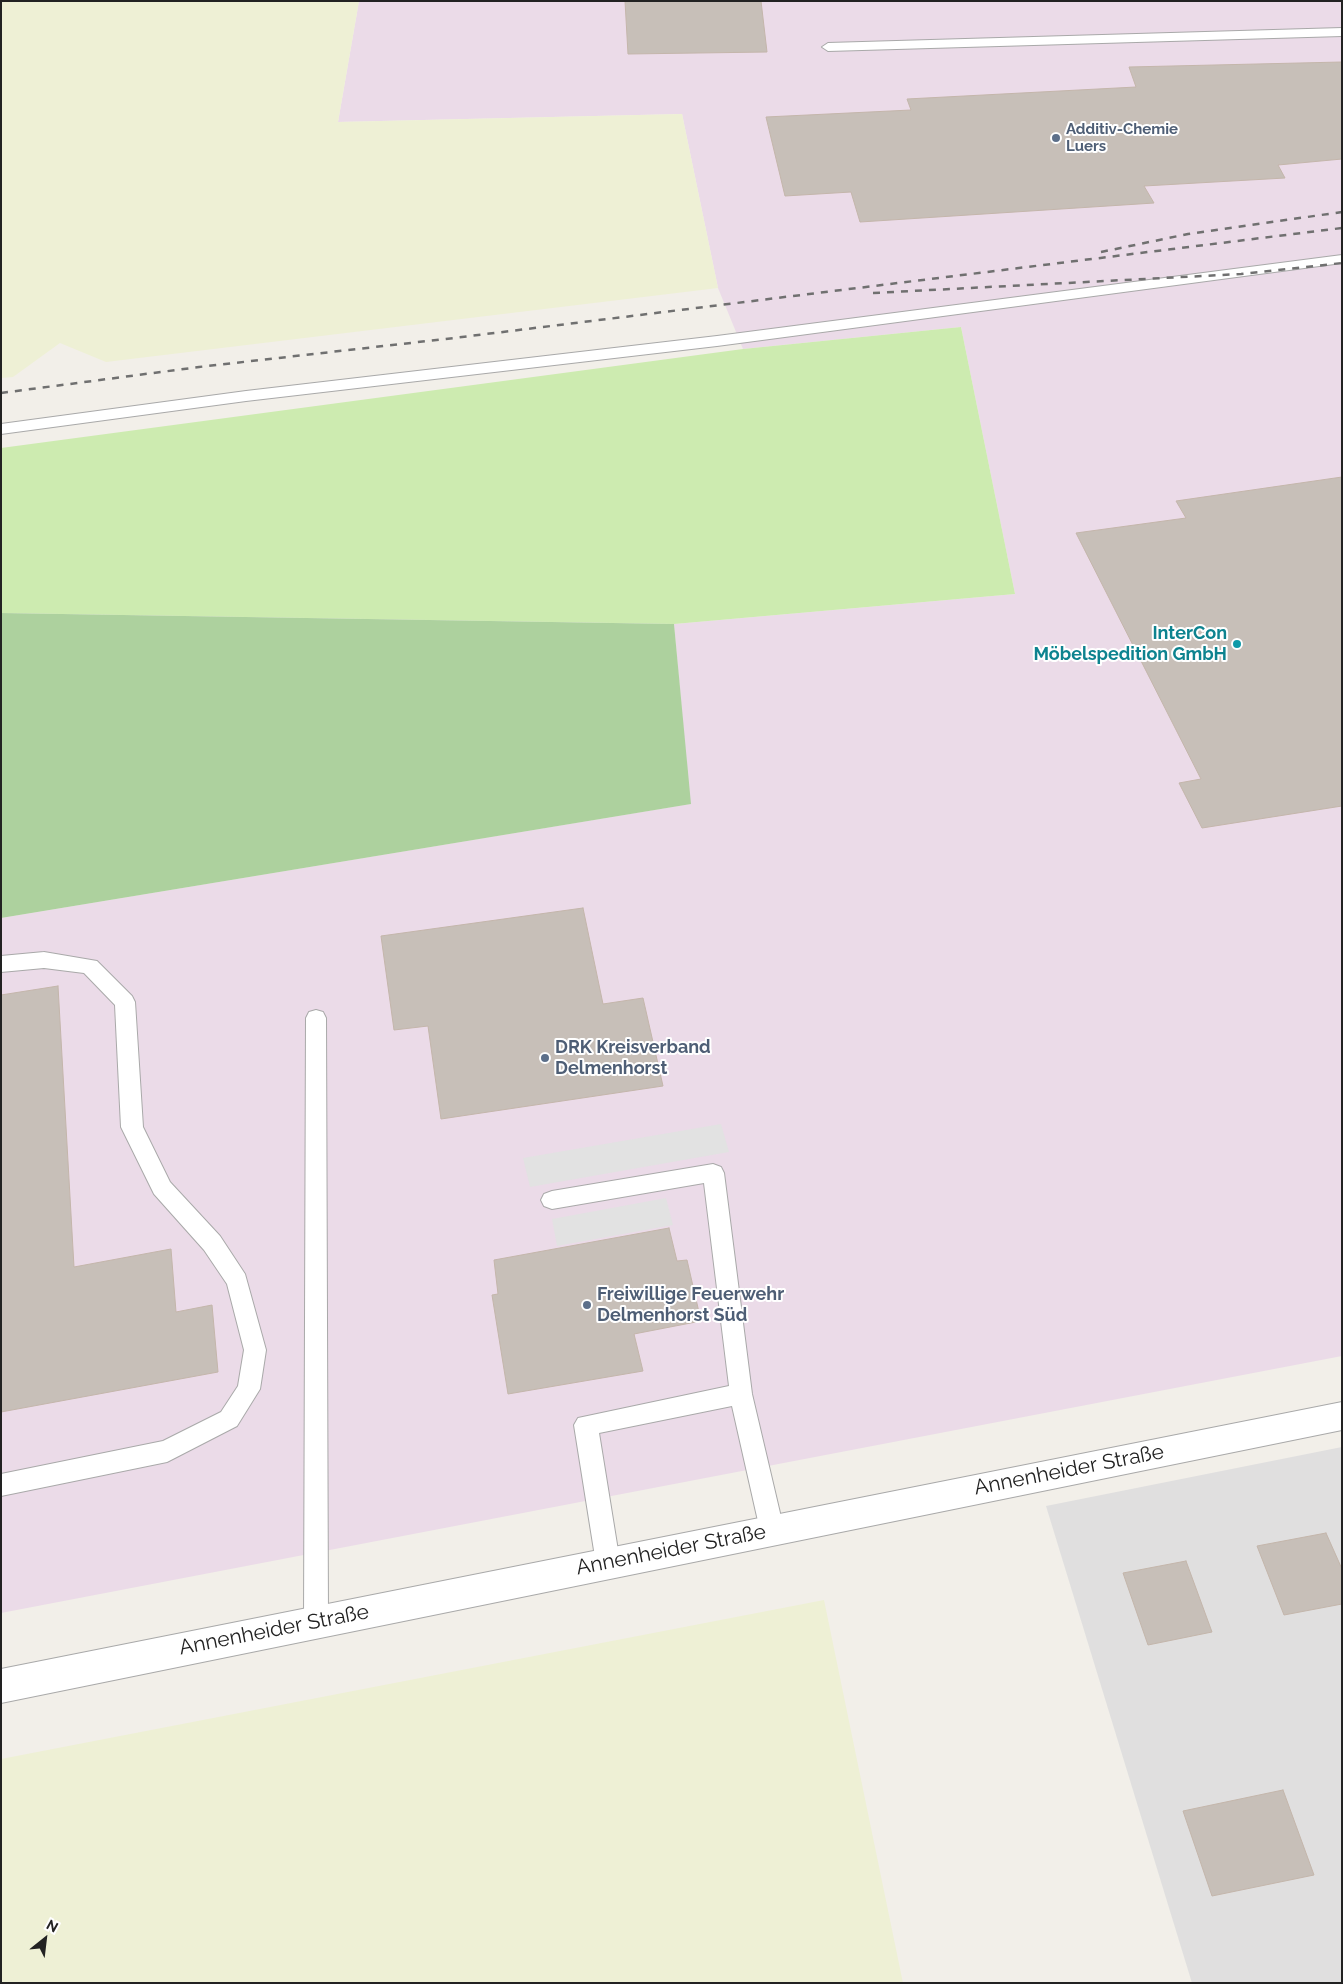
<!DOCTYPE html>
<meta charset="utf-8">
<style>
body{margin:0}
#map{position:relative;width:1343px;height:1984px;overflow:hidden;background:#f2efe9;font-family:Raleway,sans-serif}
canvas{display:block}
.frame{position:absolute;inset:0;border:2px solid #222;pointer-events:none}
.north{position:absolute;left:20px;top:1914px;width:50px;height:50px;-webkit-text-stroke:4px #fff;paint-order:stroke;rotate:29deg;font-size:14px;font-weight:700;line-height:20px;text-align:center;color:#222}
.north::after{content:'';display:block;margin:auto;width:18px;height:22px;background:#222;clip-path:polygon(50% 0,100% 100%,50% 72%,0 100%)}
</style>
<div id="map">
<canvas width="1343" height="1984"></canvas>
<div class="frame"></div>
<div class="north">N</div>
</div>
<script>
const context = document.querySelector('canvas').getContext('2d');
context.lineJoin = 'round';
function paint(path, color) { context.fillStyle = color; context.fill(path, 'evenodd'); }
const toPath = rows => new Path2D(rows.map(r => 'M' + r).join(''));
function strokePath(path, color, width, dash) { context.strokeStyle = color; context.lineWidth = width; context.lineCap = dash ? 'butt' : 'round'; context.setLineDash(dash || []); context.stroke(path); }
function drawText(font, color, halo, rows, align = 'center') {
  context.font = font + ' Raleway,sans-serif'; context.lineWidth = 4; context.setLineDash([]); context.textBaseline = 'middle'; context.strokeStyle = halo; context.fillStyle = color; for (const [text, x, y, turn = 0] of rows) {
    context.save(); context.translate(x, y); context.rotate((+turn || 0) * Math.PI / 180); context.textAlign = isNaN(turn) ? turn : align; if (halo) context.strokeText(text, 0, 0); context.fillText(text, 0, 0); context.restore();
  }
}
paint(toPath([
 [1342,1447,1342,1983,1192,1983,1046,1506]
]), '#e0dfdf');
paint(toPath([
 [359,1,1342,1,1342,1356,1,1613,1,918,690,804,674,624,1015,594,961,327,743,349,718,288,682,114,338,122]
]), '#ebdbe8');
paint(toPath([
 [1,1,359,1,338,122,682,114,718,288,106,362,60,343,13,377,1,378],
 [824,1600,903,1983,1,1983,1,1759]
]), '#eef0d5');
paint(toPath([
 [961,327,1015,594,674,624,1,613,1,448,743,349]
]), '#cdebb0');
paint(toPath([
 [1,613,674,624,691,804,1,918]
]), '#add19e');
paint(toPath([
 [721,1124,729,1152,530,1187,523,1158],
 [666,1198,673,1225,557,1246,552,1219]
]), '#e2e2e2');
const building = toPath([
 [625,1,761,1,767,52,628,54,625,1],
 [1342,62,1342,159,1278,165,1285,178,1144,186,1154,203,860,222,851,192,785,196,766,117,911,110,907,99,1136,87,1129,67,1342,62],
 [1342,477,1342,806,1202,828,1179,783,1201,779,1076,533,1186,518,1176,501,1342,477],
 [583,908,603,1004,643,998,663,1086,441,1119,428,1026,394,1030,381,936,583,908],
 [58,986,74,1267,171,1249,176,1312,212,1305,218,1372,1,1412,1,995,58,986],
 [669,1228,677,1261,687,1260,701,1321,634,1334,643,1371,508,1394,492,1295,498,1294,494,1260,669,1228],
 [1326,1533,1342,1569,1342,1604,1284,1615,1257,1546,1326,1533],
 [1186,1561,1212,1632,1148,1645,1123,1573,1186,1561],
 [1283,1790,1314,1875,1212,1896,1183,1811,1283,1790]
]);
paint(building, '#c7bfb8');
strokePath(building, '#c4b6ab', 1);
const service = toPath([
 [1342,28,1342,36,828,51,822,47,828,43,1342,28],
 [1342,255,1342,263,717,346,246,401,1,434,1,424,246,391,717,336,1342,255],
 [44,952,97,961,132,996,135,1002,143,1127,170,1182,220,1236,245,1274,266,1350,260,1389,237,1426,167,1462,1,1496,1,1474,163,1441,221,1412,238,1386,244,1350,227,1284,204,1250,154,1194,121,1127,115,1005,84,973,44,968,1,972,1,956,44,952],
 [316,1010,323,1012,326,1018,328,1622,325,1630,316,1634,307,1630,304,1622,306,1018,309,1012,316,1010],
 [713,1164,721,1167,724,1173,752,1394,784,1530,780,1538,772,1541,764,1538,760,1530,732,1406,599,1433,620,1563,617,1571,608,1574,599,1571,596,1563,574,1425,578,1418,729,1386,704,1183,552,1209,544,1206,541,1200,544,1194,552,1191,713,1164]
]);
const minor = toPath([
 [1342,1402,1342,1430,1,1703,1,1669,1342,1402]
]);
strokePath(service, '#a9a9a9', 2);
strokePath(minor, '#a9a9a9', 2);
paint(service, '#fff');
paint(minor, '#fff');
strokePath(toPath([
 [1101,252,1188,234,1342,212],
 [873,293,1241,274,1342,263],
 [1,393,199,367,454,338,1342,228]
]), '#707070', 2.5, [7, 7]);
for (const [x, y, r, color] of [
 [1056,138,5,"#5c6f8a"],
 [1237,644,5,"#0f9aa8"],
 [545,1058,5,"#5c6f8a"],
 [587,1305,5,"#5c6f8a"]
]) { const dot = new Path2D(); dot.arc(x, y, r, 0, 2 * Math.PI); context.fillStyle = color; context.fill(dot); strokePath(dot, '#fff', 2); }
drawText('bold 15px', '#4e5e75', '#fff', [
 ["Additiv-Chemie",1066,129],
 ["Luers",1066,146]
], 'left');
drawText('bold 18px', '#0d838f', '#fff', [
 ["InterCon",1227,634],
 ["Möbelspedition GmbH",1227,655]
], 'right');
drawText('bold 18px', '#4e5e75', '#fff', [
 ["DRK Kreisverband",555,1048],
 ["Delmenhorst",555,1069],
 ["Freiwillige Feuerwehr",597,1295],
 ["Delmenhorst Süd",597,1316]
], 'left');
drawText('21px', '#222', '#fff', [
 ["Annenheider Straße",1069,1470,-11],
 ["Annenheider Straße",671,1550,-11],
 ["Annenheider Straße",274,1630,-11]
]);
</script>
